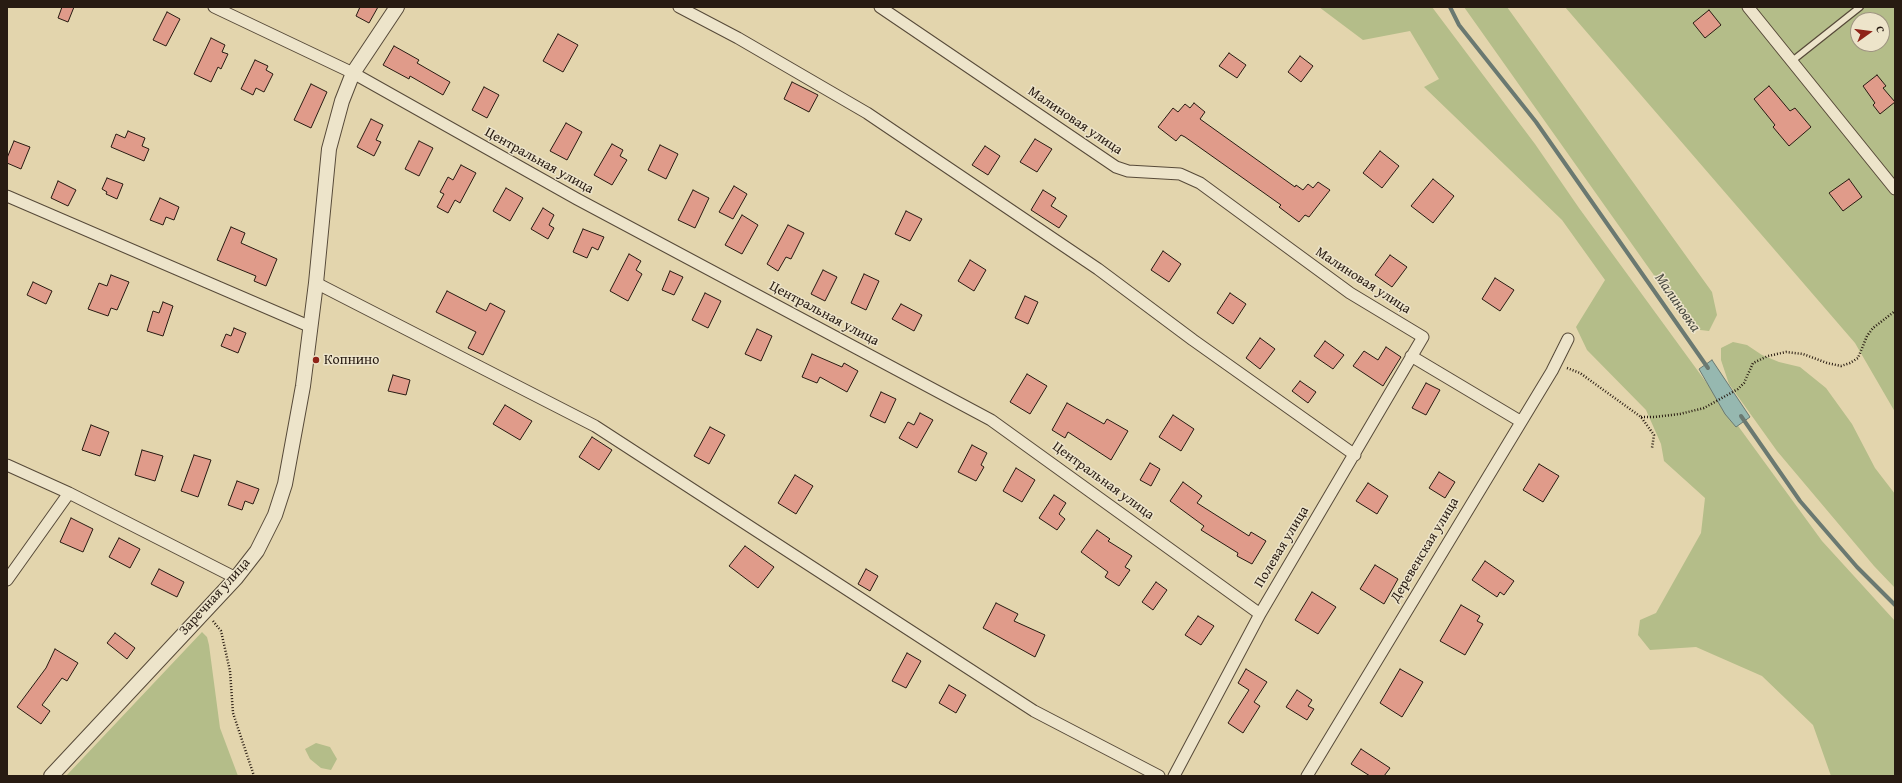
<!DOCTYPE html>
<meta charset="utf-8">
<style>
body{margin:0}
#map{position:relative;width:1902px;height:783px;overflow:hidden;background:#e3d5ad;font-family:"Gentium Book Plus",serif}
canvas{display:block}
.frame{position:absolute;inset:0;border:8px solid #281b12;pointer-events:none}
.north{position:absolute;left:1850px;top:12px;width:40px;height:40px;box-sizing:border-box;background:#ede4ca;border:1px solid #9e9480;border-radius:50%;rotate:76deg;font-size:11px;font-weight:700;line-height:16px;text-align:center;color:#281b12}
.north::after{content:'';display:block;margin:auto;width:14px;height:18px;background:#8f2418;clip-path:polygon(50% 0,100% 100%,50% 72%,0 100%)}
</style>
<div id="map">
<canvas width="1902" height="783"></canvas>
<div class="frame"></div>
<div class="north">С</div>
</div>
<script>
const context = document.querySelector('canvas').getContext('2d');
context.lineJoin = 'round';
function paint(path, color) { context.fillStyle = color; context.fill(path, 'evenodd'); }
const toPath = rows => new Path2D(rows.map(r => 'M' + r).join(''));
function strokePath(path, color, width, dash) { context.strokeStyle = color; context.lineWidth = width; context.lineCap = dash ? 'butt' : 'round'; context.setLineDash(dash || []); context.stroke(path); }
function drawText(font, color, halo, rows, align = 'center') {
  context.font = font + ' "Gentium Book Plus",serif'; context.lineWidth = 3; context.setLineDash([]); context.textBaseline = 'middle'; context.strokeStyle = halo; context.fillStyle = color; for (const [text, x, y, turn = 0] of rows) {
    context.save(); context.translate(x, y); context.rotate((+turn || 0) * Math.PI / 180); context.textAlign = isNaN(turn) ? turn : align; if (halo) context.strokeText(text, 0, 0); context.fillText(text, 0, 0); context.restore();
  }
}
paint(toPath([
 [1319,7,1432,7,1535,144,1579,208,1822,541,1895,621,1895,776,1831,776,1813,725,1762,676,1696,647,1650,650,1638,635,1640,620,1656,613,1701,533,1705,498,1664,461,1661,444,1646,410,1587,350,1576,327,1605,280,1562,220,1424,87,1439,79,1410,31,1363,40],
 [1464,7,1507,7,1712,292,1717,315,1709,331,1692,329],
 [1565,7,1895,7,1895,412,1855,343],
 [1858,20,1882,20,1882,44,1858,44],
 [1733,342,1747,345,1762,355,1779,362,1800,367,1826,388,1852,424,1875,468,1895,494,1895,588,1874,566,1777,451,1729,384,1721,360,1721,348],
 [202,632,207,637,209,645,220,728,238,776,66,776],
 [316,743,330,747,337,759,331,770,321,768,310,759,305,749]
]), '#b4bd89');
const water = toPath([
 [1712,360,1750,417,1736,427,1725,414,1699,369,1712,360]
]);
paint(water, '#96b8b0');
strokePath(water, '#6a7971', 1);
strokePath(toPath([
 [1450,7,1459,25,1536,122,1708,368],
 [1741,416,1800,501,1857,567,1895,605]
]), '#6a7971', 4);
const building = toPath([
 [62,7,74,7,68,22,58,18,62,7],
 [360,7,378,7,369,23,356,16,360,7],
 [1709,10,1721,25,1705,38,1693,23,1709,10],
 [167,12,180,19,166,46,153,40,167,12],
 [558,34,578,45,563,72,543,61,558,34],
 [211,38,225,45,222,52,228,54,221,69,218,67,211,82,194,74,211,38],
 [394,46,419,60,417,63,450,82,443,95,410,76,409,79,383,65,394,46],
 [1229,53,1246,65,1237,78,1219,66,1229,53],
 [1300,56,1313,66,1301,82,1288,72,1300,56],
 [255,60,268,66,266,70,273,74,264,92,256,88,253,95,241,89,255,60],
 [1877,75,1886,86,1883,88,1895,102,1880,114,1873,105,1875,103,1863,86,1877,75],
 [792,82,818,95,809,112,784,99,792,82],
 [311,84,327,92,311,128,294,120,311,84],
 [1769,86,1790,111,1795,108,1811,127,1789,146,1773,127,1775,125,1754,99,1769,86],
 [484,87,499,95,487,118,472,110,484,87],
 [1194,103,1205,112,1200,119,1295,187,1296,185,1303,190,1308,184,1313,188,1318,182,1330,190,1309,217,1305,215,1299,222,1279,207,1281,205,1185,137,1181,135,1176,141,1158,127,1173,108,1178,112,1185,104,1190,108,1194,103],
 [371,119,383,125,376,140,381,142,374,156,357,147,371,119],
 [566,123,582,132,567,160,550,151,566,123],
 [128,131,145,138,142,146,149,149,144,161,111,147,116,134,125,138,128,131],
 [1035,139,1052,149,1037,172,1020,162,1035,139],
 [14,141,30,147,21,169,7,163,7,158,14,141],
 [419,141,433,148,419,176,405,169,419,141],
 [612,144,623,150,620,156,627,160,612,185,594,175,612,144],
 [660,145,678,154,666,179,648,170,660,145],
 [985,146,1000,156,988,175,972,165,985,146],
 [1380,151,1399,166,1382,188,1363,173,1380,151],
 [461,165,476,173,460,203,455,200,448,213,437,207,444,194,440,192,448,177,453,180,461,165],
 [107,178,123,184,117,199,106,194,107,192,102,189,107,178],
 [1433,179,1454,196,1433,223,1411,206,1433,179],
 [1849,179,1862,197,1843,211,1829,193,1849,179],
 [58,181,76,190,68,206,51,198,58,181],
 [734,186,747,194,733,219,719,212,734,186],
 [506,188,523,198,510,221,493,211,506,188],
 [693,190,709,198,695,228,678,220,693,190],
 [1043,190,1056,198,1051,206,1067,216,1059,228,1031,210,1043,190],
 [160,198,179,207,174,220,166,217,163,225,150,220,160,198],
 [543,208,554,215,549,225,554,228,548,239,531,229,543,208],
 [906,211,922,219,910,241,895,234,906,211],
 [742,215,758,225,742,254,725,245,742,215],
 [788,225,804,233,791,259,786,257,778,271,767,264,788,225],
 [231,227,245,233,241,243,277,259,266,286,254,281,256,276,217,260,231,227],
 [583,229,604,237,598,250,592,247,587,258,573,252,583,229],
 [1163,251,1181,264,1169,282,1151,270,1163,251],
 [629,254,641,261,636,270,642,274,628,301,610,291,629,254],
 [1390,255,1407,267,1392,287,1375,275,1390,255],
 [970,260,986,270,974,291,958,281,970,260],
 [823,270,837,277,825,301,811,294,823,270],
 [670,271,683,277,674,295,662,290,670,271],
 [864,274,879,281,866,310,851,303,864,274],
 [111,275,129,282,117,310,111,308,108,316,88,309,99,283,107,286,111,275],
 [1495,278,1514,290,1500,311,1482,299,1495,278],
 [33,282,52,291,46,304,27,295,33,282],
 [447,291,486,311,490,303,505,311,483,355,468,348,476,332,436,312,447,291],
 [705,293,721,301,708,328,692,320,705,293],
 [1230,293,1246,304,1233,324,1217,313,1230,293],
 [1025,296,1038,302,1028,324,1015,318,1025,296],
 [163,302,173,306,163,336,147,331,153,311,159,313,163,302],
 [901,304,922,315,914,331,892,319,901,304],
 [234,328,246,333,238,353,221,346,226,334,231,336,234,328],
 [757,329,772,336,761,361,745,354,757,329],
 [1260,338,1275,349,1260,369,1246,358,1260,338],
 [1325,341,1344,355,1333,369,1314,356,1325,341],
 [1386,347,1401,357,1383,386,1353,366,1364,351,1378,360,1386,347],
 [812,354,842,367,844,363,858,371,847,392,820,377,817,383,802,377,812,354],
 [1027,374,1047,386,1030,414,1010,402,1027,374],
 [393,375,410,380,406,395,388,391,393,375],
 [1300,381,1316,392,1308,403,1292,391,1300,381],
 [1426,383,1440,390,1426,415,1412,408,1426,383],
 [881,392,896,399,885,423,870,416,881,392],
 [1067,403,1104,424,1107,419,1128,431,1111,460,1068,432,1065,438,1052,430,1067,403],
 [505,405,532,421,520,440,493,424,505,405],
 [920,413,933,420,917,448,899,438,908,422,914,425,920,413],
 [1173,415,1194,429,1181,451,1159,437,1173,415],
 [91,425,109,432,100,456,82,450,91,425],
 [710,427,725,435,709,464,694,456,710,427],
 [592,437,612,450,599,470,579,457,592,437],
 [972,445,987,453,981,465,984,467,976,481,958,472,972,445],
 [142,450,163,456,155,481,135,475,142,450],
 [194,455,211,460,198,497,181,491,194,455],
 [1150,463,1160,469,1151,486,1140,480,1150,463],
 [1539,464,1559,476,1543,502,1523,490,1539,464],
 [1016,468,1035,480,1022,502,1003,491,1016,468],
 [1439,472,1455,482,1445,498,1429,488,1439,472],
 [795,475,813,486,796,514,778,503,795,475],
 [237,481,259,489,253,504,245,501,242,510,228,505,237,481],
 [1183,482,1202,496,1197,503,1249,536,1251,532,1266,541,1252,564,1237,556,1238,553,1201,530,1204,526,1170,501,1183,482],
 [1368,483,1388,496,1377,514,1356,501,1368,483],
 [1054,495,1066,503,1059,514,1065,519,1057,530,1039,518,1054,495],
 [71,518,93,529,83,552,60,542,71,518],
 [1097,530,1110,539,1108,541,1132,556,1125,567,1130,570,1119,586,1105,577,1108,572,1081,552,1097,530],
 [119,538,140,549,130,568,109,557,119,538],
 [745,546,774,567,758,588,729,566,745,546],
 [1485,561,1514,581,1504,595,1500,592,1497,597,1472,580,1485,561],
 [1375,565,1398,579,1384,604,1360,589,1375,565],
 [159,569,184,582,177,597,151,584,159,569],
 [866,569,878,576,870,591,858,584,866,569],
 [1156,582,1167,590,1153,610,1142,602,1156,582],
 [1312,592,1336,607,1318,634,1295,620,1312,592],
 [996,603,1018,614,1014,621,1045,635,1035,657,983,628,996,603],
 [1461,605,1480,616,1477,621,1483,624,1465,655,1440,641,1461,605],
 [1198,616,1214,626,1201,645,1185,635,1198,616],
 [115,633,135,648,127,659,107,643,115,633],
 [55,649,78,663,67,681,62,678,42,705,50,711,41,724,17,707,46,668,55,649],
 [907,653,921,661,906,688,892,681,907,653],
 [1246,669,1267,682,1254,702,1260,706,1243,733,1228,723,1249,690,1238,683,1246,669],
 [1400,669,1423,682,1402,717,1380,703,1400,669],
 [949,685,966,695,956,713,939,703,949,685],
 [1297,690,1312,700,1308,706,1314,709,1307,720,1286,707,1297,690],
 [1361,749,1390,768,1384,776,1370,776,1351,764,1361,749]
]);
paint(building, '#e09b8a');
strokePath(building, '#281b12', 1);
const service = toPath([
 [1792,61,1860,7]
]);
const minor = toPath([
 [214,7,353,73,577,199,991,420,1260,614],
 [679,7,738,38,867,113,1098,269,1193,340,1355,455],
 [880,7,1116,167,1128,171,1180,174,1200,183,1350,293,1423,337,1260,614,1174,776],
 [1748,7,1895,189],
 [7,196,311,327],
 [316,283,595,426,1034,711,1159,776],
 [1411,356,1520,421],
 [7,465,69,493,236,578],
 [7,580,69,493],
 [1307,776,1552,371,1568,339]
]);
const tertiary = toPath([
 [51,776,236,578,257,551,275,515,285,484,303,386,316,283,329,149,342,101,353,73,397,7]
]);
strokePath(service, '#574a39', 8);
strokePath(minor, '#574a39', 13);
strokePath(tertiary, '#574a39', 16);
strokePath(toPath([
 [1567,368,1580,373,1641,417,1654,435,1652,448],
 [1641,417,1654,417,1680,414,1704,408,1738,389,1744,383,1753,363,1768,356,1786,352,1803,354,1827,363,1841,366,1850,363,1858,358,1867,336,1873,328,1895,311],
 [213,621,221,631,230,671,233,713,254,776]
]), '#281b12', 2.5, [1, 2]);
strokePath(service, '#ede4ca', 5.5);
strokePath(minor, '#ede4ca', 11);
strokePath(tertiary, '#ede4ca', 14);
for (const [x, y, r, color] of [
 [316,360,4,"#8f2418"]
]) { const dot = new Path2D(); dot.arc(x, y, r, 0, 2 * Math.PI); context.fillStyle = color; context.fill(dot); strokePath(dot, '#ede4ca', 1.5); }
drawText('14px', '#281b12', '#ede4ca', [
 ["Малиновая улица",1075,121,34],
 ["Центральная улица",539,161,29],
 ["Малиновая улица",1363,281,33],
 ["Центральная улица",824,314,28],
 ["Центральная улица",1103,481,36],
 ["Полевая улица",1282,547,-59],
 ["Деревенская улица",1425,550,-59],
 ["Заречная улица",215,597,-48]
]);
drawText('14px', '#281b12', '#ede4ca', [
 ["Копнино",324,360]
], 'left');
drawText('italic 15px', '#494a41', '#ede4ca', [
 ["Малиновка",1677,303,55]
]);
</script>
